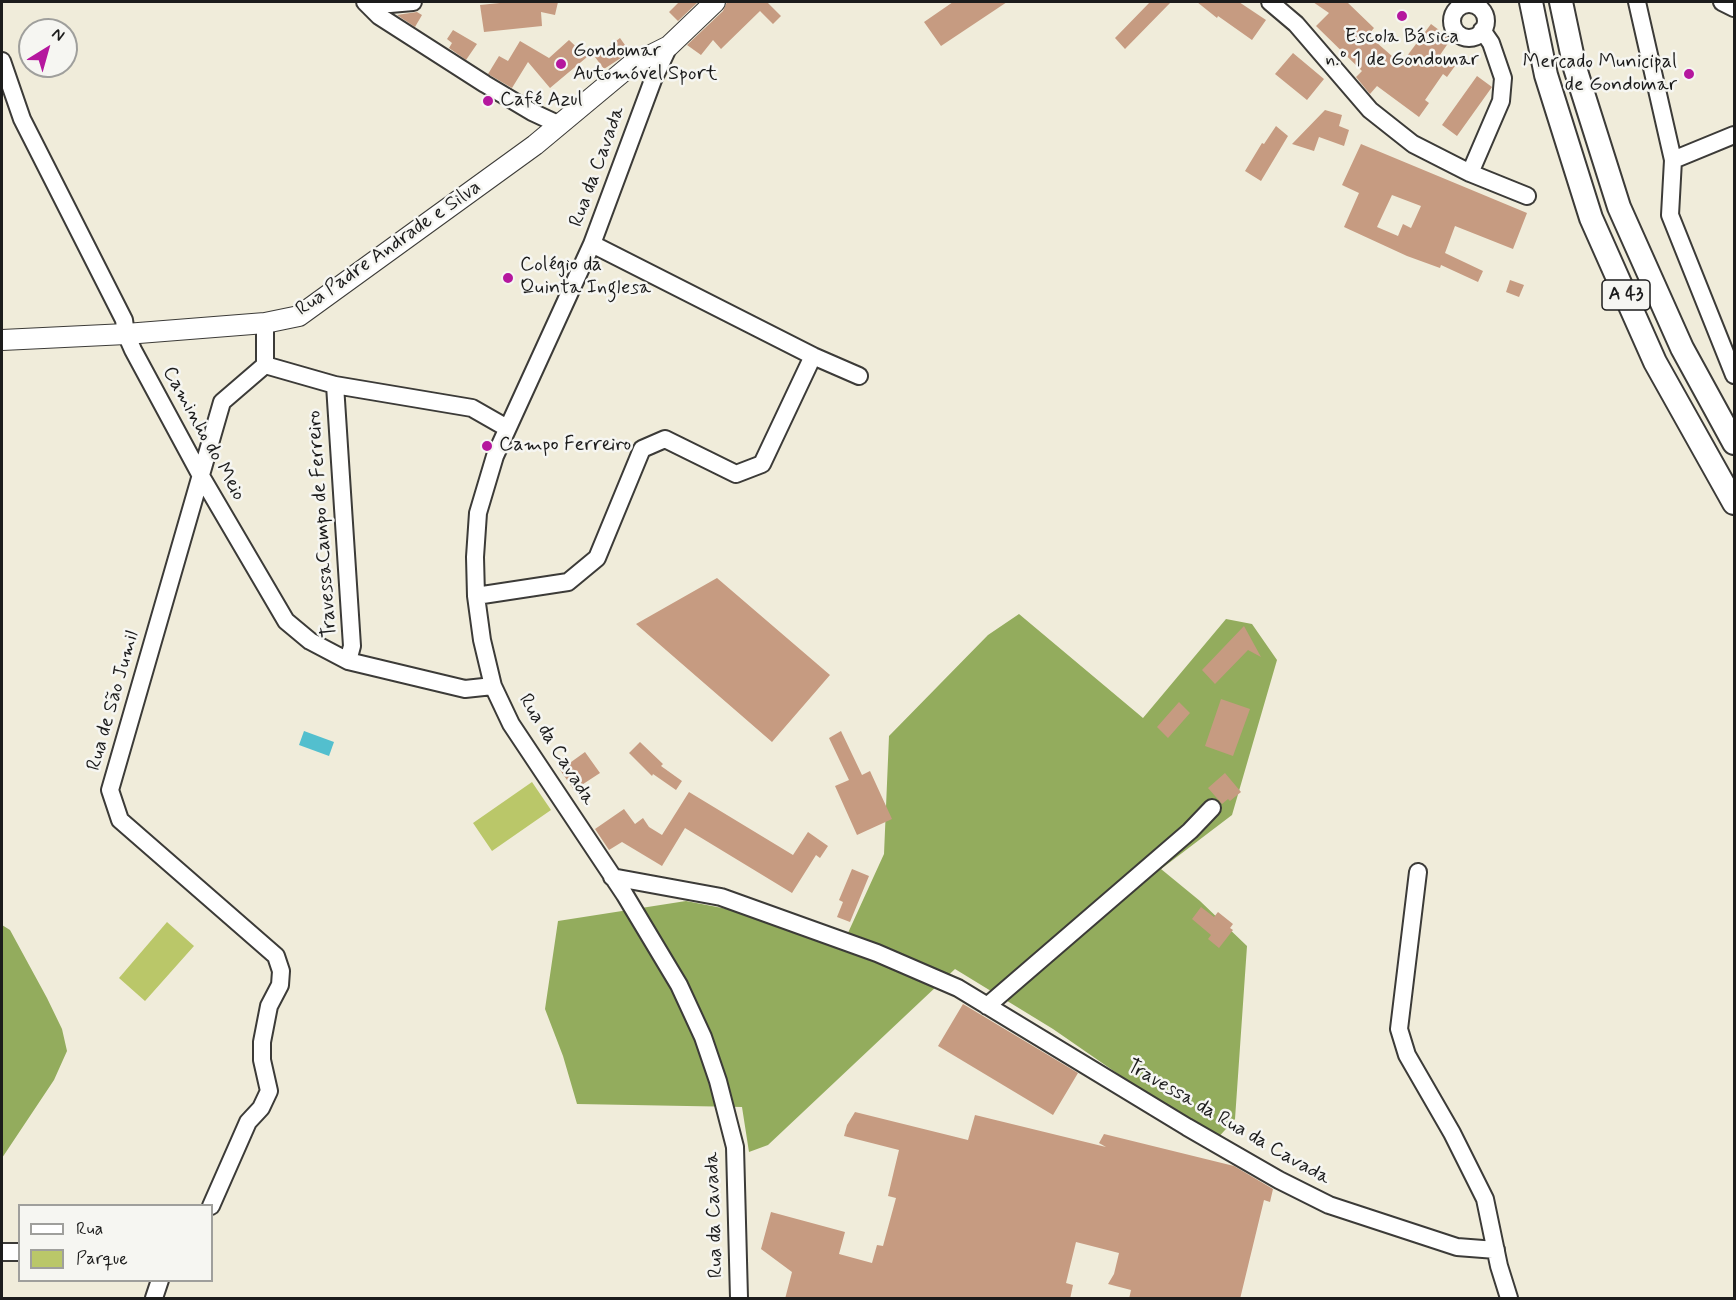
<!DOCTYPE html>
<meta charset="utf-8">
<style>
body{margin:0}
#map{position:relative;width:1736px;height:1300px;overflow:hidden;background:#f0ecda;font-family:Mynerve,sans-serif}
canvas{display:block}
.frame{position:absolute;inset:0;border:3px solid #1c1c1c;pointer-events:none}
.legend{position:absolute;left:18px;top:1204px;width:195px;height:78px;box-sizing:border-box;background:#f6f6f2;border:2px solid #9f9f9c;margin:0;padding:8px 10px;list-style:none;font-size:18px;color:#1c1c1c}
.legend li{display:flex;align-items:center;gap:12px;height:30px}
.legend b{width:30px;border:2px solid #9f9f9c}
.north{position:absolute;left:18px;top:18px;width:60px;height:60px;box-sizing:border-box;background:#f6f6f2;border:2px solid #9f9f9c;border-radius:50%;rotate:37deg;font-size:16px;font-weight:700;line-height:24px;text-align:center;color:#1c1c1c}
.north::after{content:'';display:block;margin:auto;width:21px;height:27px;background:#b5179e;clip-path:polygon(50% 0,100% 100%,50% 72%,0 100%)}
</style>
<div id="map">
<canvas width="1736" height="1300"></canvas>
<div class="frame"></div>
<ul class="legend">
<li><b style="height:8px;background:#fff"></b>Rua</li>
<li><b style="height:16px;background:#bac769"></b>Parque</li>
</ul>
<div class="north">N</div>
</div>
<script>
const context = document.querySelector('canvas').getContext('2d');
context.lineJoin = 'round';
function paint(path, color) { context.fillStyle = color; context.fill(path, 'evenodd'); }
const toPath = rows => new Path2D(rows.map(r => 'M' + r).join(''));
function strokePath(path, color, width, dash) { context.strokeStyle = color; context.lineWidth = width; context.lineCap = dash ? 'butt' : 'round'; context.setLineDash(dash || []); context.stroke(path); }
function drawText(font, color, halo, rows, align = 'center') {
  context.font = font + ' Mynerve,sans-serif'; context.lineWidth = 5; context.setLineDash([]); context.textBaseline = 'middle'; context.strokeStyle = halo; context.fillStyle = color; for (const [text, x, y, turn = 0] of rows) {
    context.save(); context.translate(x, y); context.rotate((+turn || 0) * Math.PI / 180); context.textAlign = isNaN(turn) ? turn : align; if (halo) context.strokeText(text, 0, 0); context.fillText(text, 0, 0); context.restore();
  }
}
paint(toPath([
 [532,782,551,810,492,851,473,823],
 [167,922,194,946,145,1001,119,978]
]), '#bac769');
paint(toPath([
 [1019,614,1143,718,1226,619,1252,624,1277,660,1232,815,1161,869,1200,901,1247,946,1235,1119,1215,1141,1053,1029,955,969,768,1145,749,1152,742,1107,577,1104,563,1056,545,1009,558,921,686,901,779,919,842,946,884,854,889,736,988,635],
 [2,925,10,930,47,998,62,1029,67,1051,54,1080,2,1158]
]), '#93ac5d');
paint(toPath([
 [304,731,334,742,329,756,299,745]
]), '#53bfce');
paint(toPath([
 [510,2,558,2,555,15,541,12,542,26,484,32,480,5],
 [679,2,698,2,678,21,669,12],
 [727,2,769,2,768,3,781,16,773,24,760,11,721,49,713,40,701,55,687,45,723,11],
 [953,2,1007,2,941,46,924,22],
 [1150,2,1171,2,1125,49,1115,38],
 [1197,2,1239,2,1266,20,1252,40,1218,16,1217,18],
 [1313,2,1347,2,1374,28,1368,35,1401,64,1431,24,1451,39,1440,55,1455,66,1447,77,1443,74,1425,100,1429,103,1419,117,1377,86,1370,94,1369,93,1356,77,1362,71,1316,26,1329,13],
 [417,12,422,15,415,27,397,15],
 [453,30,477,44,466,60,449,48,452,43,447,39],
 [620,38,630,52,604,69,595,57],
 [569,40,587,57,550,88,528,62,512,88,488,74,499,56,508,61,520,41,549,58],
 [1293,53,1324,79,1307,100,1275,74],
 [1477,76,1492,87,1457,136,1442,125],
 [1325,110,1342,115,1339,126,1349,130,1344,146,1319,137,1314,151,1292,144],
 [1276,126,1288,136,1261,181,1245,171,1262,143,1264,144],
 [1361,144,1527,213,1513,249,1455,226,1445,253,1483,271,1478,282,1441,265,1440,268,1407,256,1344,227,1359,193,1342,185],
 [1392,195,1421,206,1411,228,1403,224,1398,236,1377,227],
 [1510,280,1524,285,1519,297,1506,292],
 [717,578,830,675,772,742,636,624],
 [1244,626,1261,657,1248,650,1215,684,1202,670],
 [1221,699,1250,709,1233,756,1205,746],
 [1179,702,1190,713,1168,738,1157,727],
 [841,731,862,775,870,771,892,819,857,835,835,786,849,780,829,738],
 [640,742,663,764,661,766,682,781,676,790,653,774,652,776,629,753],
 [585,752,600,773,574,790,560,770],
 [1225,773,1241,792,1230,801,1228,799,1222,804,1208,788],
 [689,792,793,855,808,832,828,846,820,858,816,855,792,893,685,828,662,866,622,842,609,850,595,829,624,809,635,824,643,818,649,827,662,835],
 [852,869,869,876,850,922,837,917,843,902,839,900],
 [1201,907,1214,917,1218,912,1233,924,1230,928,1233,930,1219,948,1208,939,1211,935,1192,919],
 [963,1004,1078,1073,1053,1115,938,1046],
 [855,1112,968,1140,975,1115,1106,1147,1099,1143,1104,1134,1234,1166,1273,1189,1270,1202,1264,1200,1240,1299,1129,1299,1131,1290,1108,1284,1114,1274,1119,1253,1076,1242,1066,1283,1073,1285,1070,1299,785,1299,792,1272,761,1249,771,1212,845,1232,839,1254,872,1263,877,1245,883,1246,896,1198,888,1196,899,1150,844,1136,847,1125]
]), '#c69b81');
const minor = toPath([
 [365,2,379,16,485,84,532,112,560,125],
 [1270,2,1296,24,1370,110,1413,144,1470,173,1527,196],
 [1637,2,1673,160,1734,135],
 [1722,2,1734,8],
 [368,3,390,4,413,2],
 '1452 21a17 17 0 1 1 34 0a17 17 0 1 1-34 0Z',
 [669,46,653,80,592,244,495,456,478,513,475,557,476,596,482,640,493,686,511,724,625,895,679,985,703,1037,718,1081,735,1147,739,1298],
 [2,61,22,119,124,320,126,334,133,350,201,476,286,621,310,641,348,661,465,689,493,686],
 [1673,160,1670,215,1734,375],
 [1470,173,1501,101,1503,78,1491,43,1482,30],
 [813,356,859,376],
 [265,365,335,385,472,408,507,428],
 [335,385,352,646,348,661],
 [476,596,568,582,597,558,642,449,665,439,736,474,762,464,813,356,592,244],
 [1418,872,1399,1029,1407,1055,1452,1133,1485,1199,1499,1266,1509,1298],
 [612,877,721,897,877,953,958,988,1187,1127,1279,1180,1329,1205,1457,1247,1496,1250],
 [987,1006,1190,831,1212,808],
 [211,1206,248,1122,261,1108,269,1091,262,1060,262,1042,269,1006,280,985,281,971,276,956,120,820,110,790,222,402,265,365,265,323],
 [2,1252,20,1252],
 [154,1298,160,1280]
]);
const major = toPath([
 [2,340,126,334,265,323,299,316,535,145,631,65,669,46,715,2]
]);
const highway = toPath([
 [1531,2,1546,75,1591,218,1655,362,1734,503],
 [1561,2,1575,68,1619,207,1682,348,1734,443]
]);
strokePath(minor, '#3c3b38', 20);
strokePath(major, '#3c3b38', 22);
strokePath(highway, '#3c3b38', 26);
strokePath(minor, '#fff', 16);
strokePath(major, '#fff', 20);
strokePath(highway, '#fff', 22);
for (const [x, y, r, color] of [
 [1402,16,6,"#b5179e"],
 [561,64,6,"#b5179e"],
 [1689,74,6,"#b5179e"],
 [488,101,6,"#b5179e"],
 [508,278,6,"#b5179e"],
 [487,446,6,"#b5179e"]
]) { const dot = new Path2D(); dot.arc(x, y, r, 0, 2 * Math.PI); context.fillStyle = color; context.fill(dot); strokePath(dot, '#f6f6f2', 2); }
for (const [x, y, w] of [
 [1626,295,48]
]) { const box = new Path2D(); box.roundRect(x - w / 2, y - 15, w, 30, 4.5); context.fillStyle = '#f6f6f2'; context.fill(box); strokePath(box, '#1c1c1c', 1.5); }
drawText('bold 18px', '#1c1c1c', null, [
 ["A 43",1626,295]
]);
drawText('20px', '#1c1c1c', '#f6f6f2', [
 ["Escola Básica",1402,38,"center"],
 ["n.º 1 de Gondomar",1402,61,"center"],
 ["Gondomar",573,52],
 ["Automóvel Sport",573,75],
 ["Mercado Municipal",1677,63,"right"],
 ["de Gondomar",1677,86,"right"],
 ["Café Azul",500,101],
 ["Colégio da",520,266],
 ["Quinta Inglesa",520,289],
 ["Campo Ferreiro",499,446]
], 'left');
drawText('20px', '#1c1c1c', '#f6f6f2', [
 ["Rua da Cavada",598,167,-70],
 ["Rua Padre Andrade e Silva",389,249,-35],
 ["Caminho do Meio",203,434,61],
 ["TravessaCampo de Ferreiro",323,524,-94],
 ["Rua de São Jumil",114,701,-74],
 ["Rua da Cavada",556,750,58],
 ["Travessa da Rua da Cavada",1228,1123,30],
 ["Rua da Cavada",715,1215,-92]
]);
</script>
